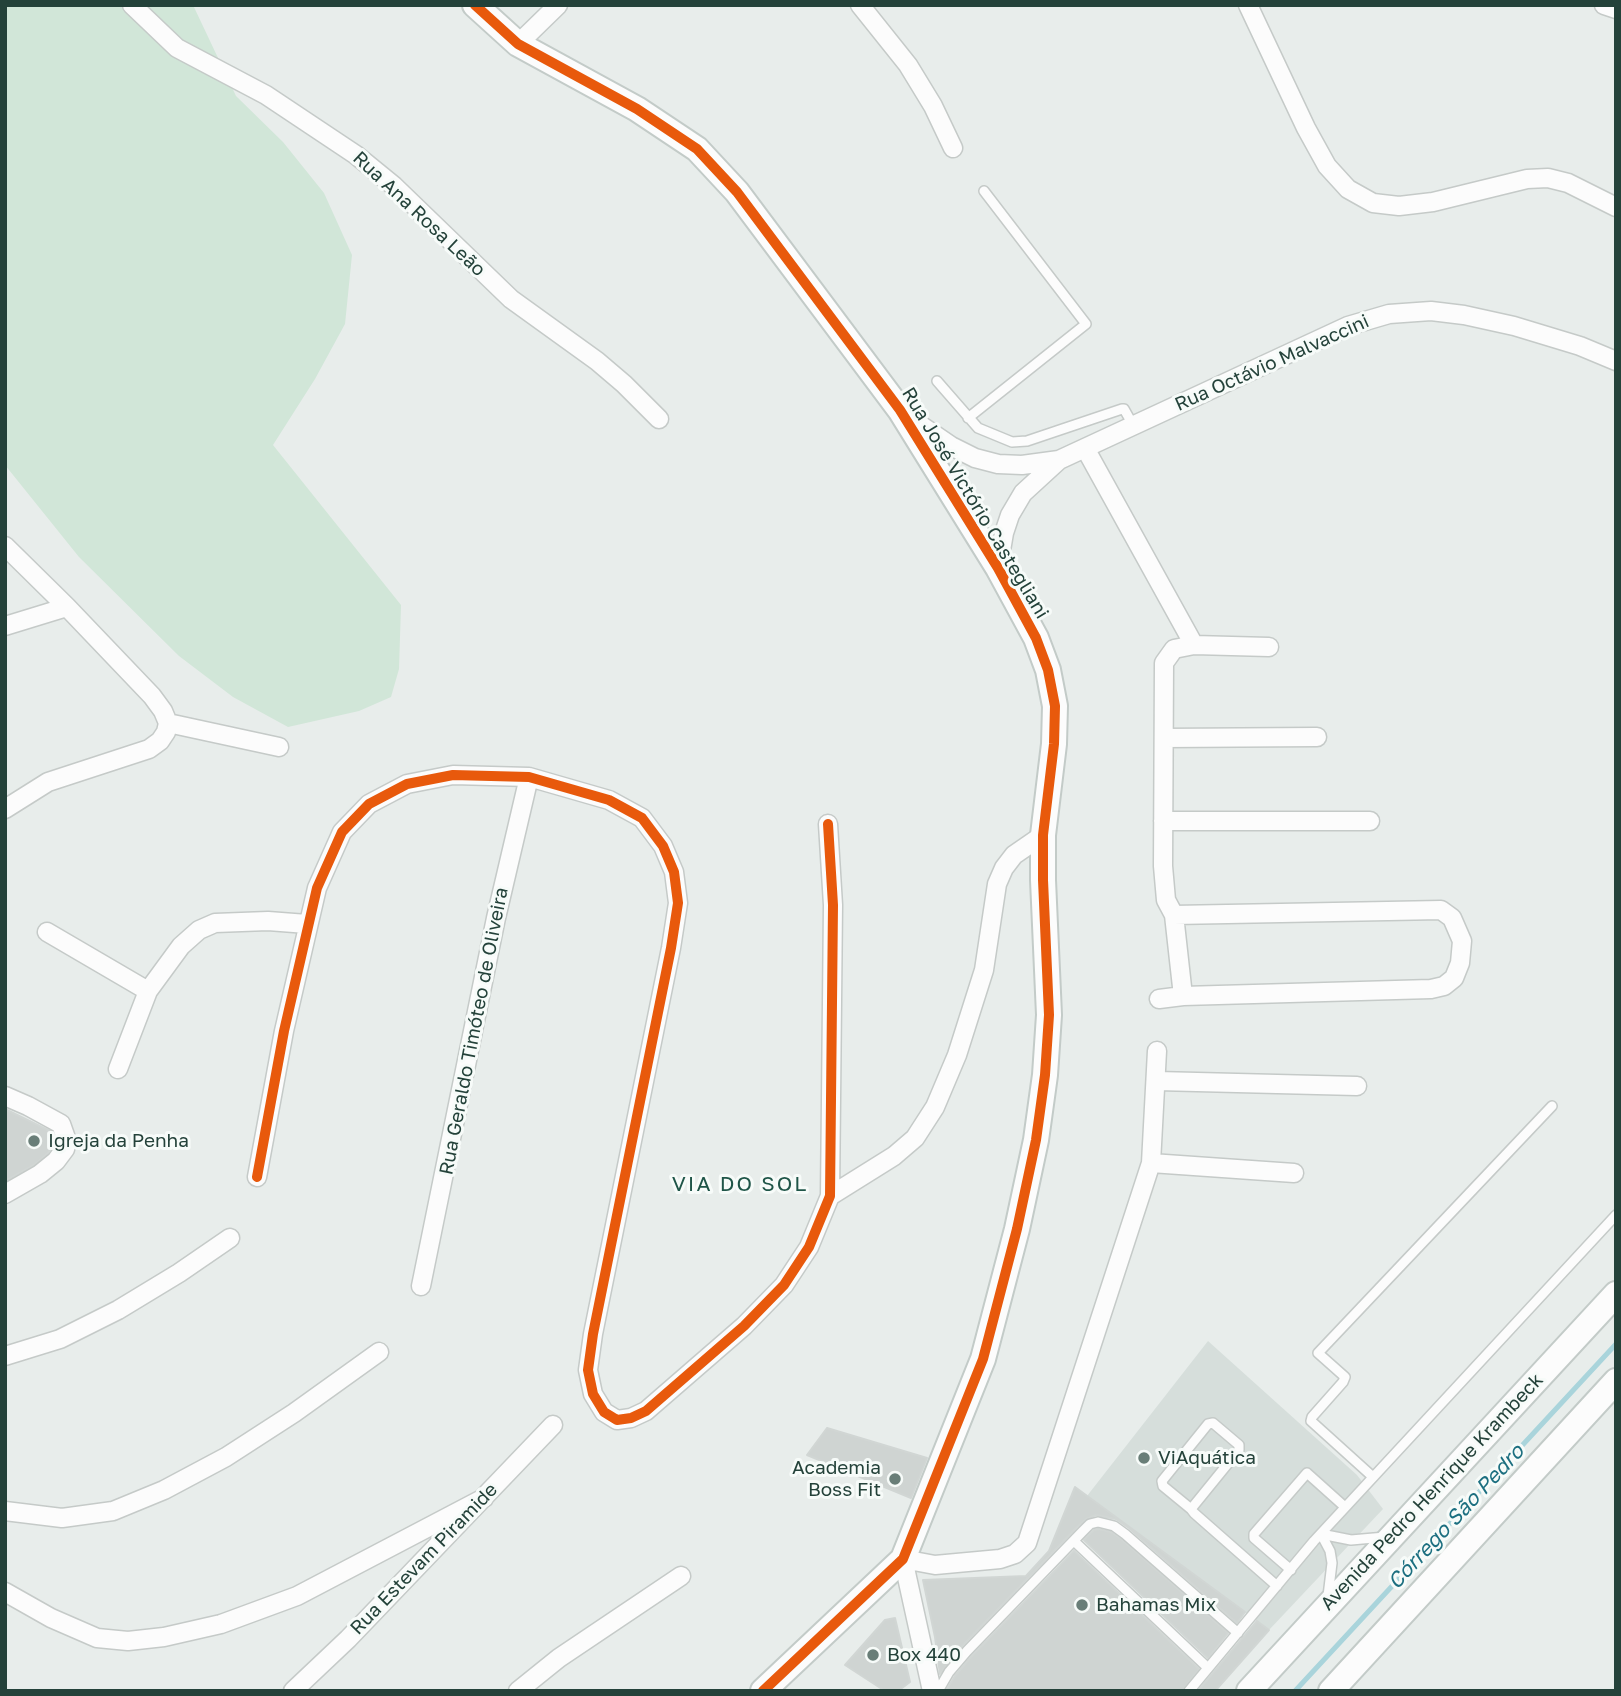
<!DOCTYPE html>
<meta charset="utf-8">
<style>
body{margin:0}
#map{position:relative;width:1621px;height:1696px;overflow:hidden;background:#e8edeb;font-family:"Golos Text",sans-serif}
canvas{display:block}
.frame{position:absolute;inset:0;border:7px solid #24423a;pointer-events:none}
</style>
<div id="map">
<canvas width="1621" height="1696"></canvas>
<div class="frame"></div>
</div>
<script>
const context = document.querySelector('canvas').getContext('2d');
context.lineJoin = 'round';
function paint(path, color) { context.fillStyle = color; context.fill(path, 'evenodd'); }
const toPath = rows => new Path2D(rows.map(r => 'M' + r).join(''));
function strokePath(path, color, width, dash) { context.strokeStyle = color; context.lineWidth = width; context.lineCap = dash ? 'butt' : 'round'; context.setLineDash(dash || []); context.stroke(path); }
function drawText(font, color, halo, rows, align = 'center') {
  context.font = font + ' "Golos Text",sans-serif'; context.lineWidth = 6; context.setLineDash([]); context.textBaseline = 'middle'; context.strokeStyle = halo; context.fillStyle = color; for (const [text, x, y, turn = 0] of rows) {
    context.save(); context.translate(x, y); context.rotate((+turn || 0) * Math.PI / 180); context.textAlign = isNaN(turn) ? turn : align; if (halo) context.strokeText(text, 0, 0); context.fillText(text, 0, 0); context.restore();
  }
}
paint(toPath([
 [1208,1341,1357,1475,1383,1509,1269,1630,1087,1496]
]), '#d6dedb');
paint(toPath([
 [5,5,193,5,236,96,283,142,324,193,352,255,345,324,315,379,273,445,401,605,399,669,391,697,359,711,288,727,233,697,179,656,79,557,5,465]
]), '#d1e6d8');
strokePath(toPath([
 [1295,1691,1616,1344]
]), '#a9d4db', 5);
const building = toPath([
 [5,1109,52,1132,55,1142,48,1153,34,1165,5,1181,5,1109],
 [827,1428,927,1458,911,1498,807,1455,827,1428],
 [1075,1487,1245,1612,1237,1623,1129,1528,1116,1519,1096,1515,1086,1519,1077,1527,962,1646,940,1674,935,1637,923,1580,1026,1576,1049,1551,1075,1487],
 [1098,1529,1111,1532,1121,1539,1228,1633,1208,1658,1084,1540,1094,1530,1098,1529],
 [1074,1551,1199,1669,1182,1691,946,1691,955,1676,972,1656,1074,1551],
 [895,1618,910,1682,898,1691,885,1691,845,1665,885,1620,895,1618],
 [1257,1621,1269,1630,1215,1691,1198,1691,1257,1621]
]);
paint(building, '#cfd4d2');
strokePath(building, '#d1d6d4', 2);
const lane = toPath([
 [937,381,978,428,1012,442,1027,441,1122,409,1124,409,1133,425],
 [968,418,1086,324,984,191],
 [1373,1477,1311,1421,1312,1417,1343,1382,1345,1377,1318,1353,1552,1106],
 [1191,1509,1239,1450,1239,1445,1213,1423,1208,1424,1162,1481,1163,1486,1191,1509,1194,1513,1277,1586],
 [1321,1534,1330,1551,1332,1563,1328,1596],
 [1321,1534,1351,1540,1385,1537],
 [1075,1542,1208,1668],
 [1291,1570,1254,1538,1254,1534,1307,1473,1345,1507],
 [938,1691,949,1672,967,1651,1082,1532,1090,1524,1098,1522,1114,1526,1125,1534,1238,1633],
 [1189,1691,1314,1541,1616,1215]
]);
const street = toPath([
 [132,5,177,48,266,95,356,155,394,186,511,299,597,361,624,384,659,419],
 [860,5,908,65,933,106,953,148],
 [1248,5,1306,128,1327,166,1348,189,1373,203,1399,206,1433,202,1527,179,1548,178,1568,183,1616,207],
 [1604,5,1616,9],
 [518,44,558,5],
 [910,418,951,446,975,458,998,464,1022,465,1059,460],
 [1085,448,1194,645,1174,649,1164,663,1163,866,1166,900,1174,915,1183,996,1159,999],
 [5,546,67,607,152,696,163,711,168,723],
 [998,568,1004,533,1010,515,1023,493,1059,460,1348,326,1389,314,1431,311,1464,315,1514,326,1580,346,1616,361],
 [5,626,67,607],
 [1194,645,1269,647],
 [168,723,279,747],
 [1164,738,1317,737],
 [5,809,48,782,149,749,160,741,166,732,168,723],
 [1163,821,1370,821],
 [1174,915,1441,910,1452,918,1462,941,1460,963,1454,978,1444,986,1431,989,1183,996],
 [47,932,148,991],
 [118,1069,148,991,181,946,199,930,215,923,268,921,307,924],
 [1157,1081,1357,1086],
 [5,1096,28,1106,61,1124,67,1141,65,1149,56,1161,40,1174,5,1194],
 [1151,1163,1294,1173],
 [257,1177,284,1031,317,888,342,832,369,804,407,784,453,775,529,777,609,800,642,818,663,846,674,872,678,903,671,948,593,1334,588,1370,593,1394,604,1412,617,1420,631,1418,646,1411,744,1326,784,1285,809,1247,830,1196,833,905,828,824],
 [830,1196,894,1156,915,1138,935,1107,957,1055,984,970,997,884,1004,868,1014,855,1043,835],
 [421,1286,496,918,529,777],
 [5,1356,60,1339,118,1310,179,1273,230,1238],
 [5,1511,62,1518,113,1511,164,1490,226,1457,294,1413,379,1352],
 [5,1592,51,1618,97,1638,128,1641,164,1637,221,1624,297,1596,484,1498],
 [293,1691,348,1639,553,1425],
 [518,1691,559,1658,681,1576],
 [932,1691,903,1559,935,1565,1000,1559,1015,1554,1027,1543,1151,1163,1157,1051]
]);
const secondary = toPath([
 [475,5,518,44,637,109,697,149,737,192,900,410,998,568,1036,638,1048,670,1055,706,1054,744,1043,835,1043,880,1049,1015,1045,1075,1036,1140,1017,1229,983,1359,903,1559,763,1691],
 [1249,1691,1616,1294],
 [1331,1691,1616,1381]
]);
strokePath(lane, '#c5cac8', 12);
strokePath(street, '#c5cac8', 21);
strokePath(secondary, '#c3cbc8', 28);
strokePath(lane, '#fcfcfc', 9);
strokePath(street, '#fcfcfc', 18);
strokePath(secondary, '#fcfcfc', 24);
strokePath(toPath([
 [475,5,518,44,637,109,697,149,737,192,900,410,998,568,1036,638,1048,670,1055,706,1054,744,1043,835,1043,880,1049,1015,1045,1075,1036,1140,1017,1229,983,1359,903,1559,763,1691],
 [257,1177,284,1031,317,888,342,832,369,804,407,784,453,775,529,777,609,800,642,818,663,846,674,872,678,903,671,948,593,1334,588,1370,593,1394,604,1412,617,1420,631,1418,646,1411,744,1326,784,1285,809,1247,830,1196,833,905,828,824]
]), '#e8590c', 10);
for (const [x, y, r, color] of [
 [34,1141,7,"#697e78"],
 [1144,1458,7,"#697e78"],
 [895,1479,7,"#697e78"],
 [1082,1605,7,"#697e78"],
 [873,1655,7,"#697e78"]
]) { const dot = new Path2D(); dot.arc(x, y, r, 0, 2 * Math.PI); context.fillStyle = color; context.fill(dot); strokePath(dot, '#f7fbf9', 2.5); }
drawText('19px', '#24423a', '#f7fbf9', [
 ["Rua Ana Rosa Leão",419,214,43],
 ["Rua Octávio Malvaccini",1272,363,-24],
 ["Rua José Victório Castegliani",975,503,59],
 ["Rua Geraldo Timóteo de Oliveira",474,1031,-79],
 ["Avenida Pedro Henrique Krambeck",1432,1492,-47],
 ["Rua Estevam Piramide",424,1559,-46]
]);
drawText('19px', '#24423a', '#f7fbf9', [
 ["Igreja da Penha",48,1141],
 ["ViAquática",1158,1458],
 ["Academia",881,1468,"right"],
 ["Boss Fit",881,1490,"right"],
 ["Bahamas Mix",1096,1605],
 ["Box 440",887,1655]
], 'left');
context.letterSpacing = '2px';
drawText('21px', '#1f5548', '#f7fbf9', [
 ["VIA DO SOL",740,1184]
]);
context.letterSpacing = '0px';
drawText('italic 21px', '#1c6f80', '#f7fbf9', [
 ["Córrego São Pedro",1456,1517,-47]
]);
</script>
